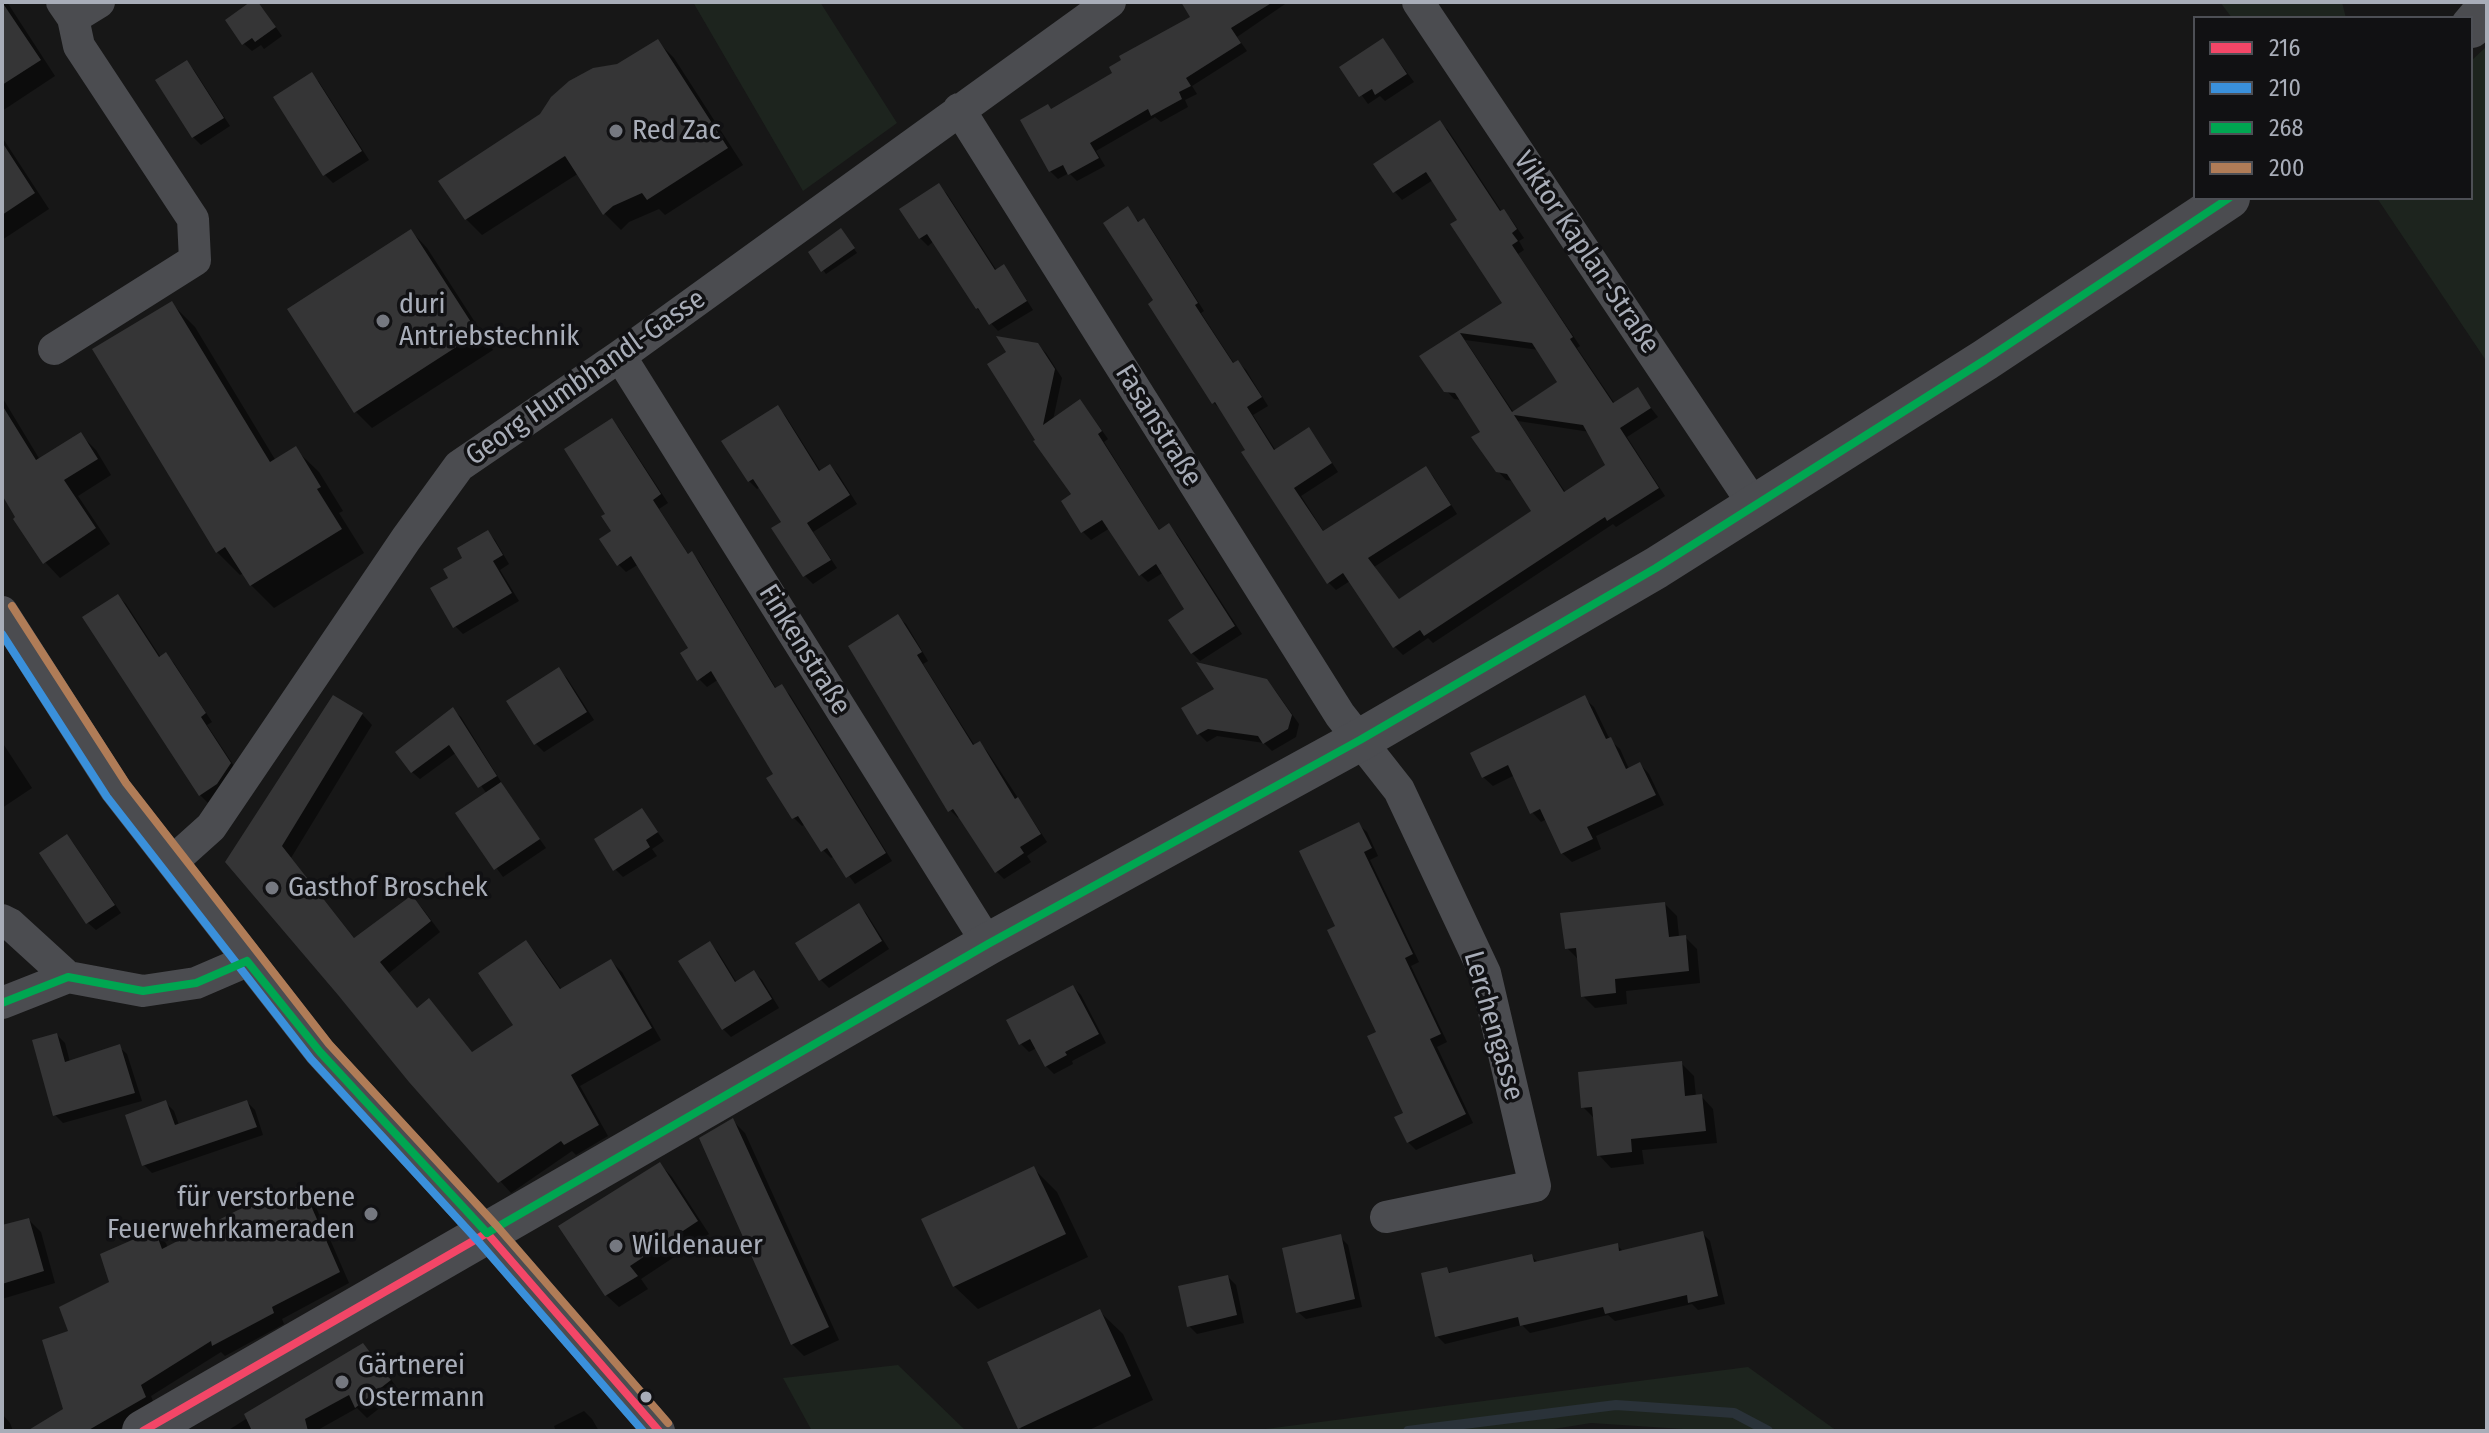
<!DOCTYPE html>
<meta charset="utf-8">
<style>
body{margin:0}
#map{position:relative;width:2489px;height:1433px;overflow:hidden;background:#171717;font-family:"Fira Sans Condensed",sans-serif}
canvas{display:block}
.frame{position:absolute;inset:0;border:4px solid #a8adb8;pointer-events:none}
.legend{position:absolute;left:2193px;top:16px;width:280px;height:184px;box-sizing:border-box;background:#111113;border:2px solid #4d4f55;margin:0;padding:10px 14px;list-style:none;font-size:24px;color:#a8adb8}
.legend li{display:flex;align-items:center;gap:16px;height:40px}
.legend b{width:40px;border:2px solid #4d4f55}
</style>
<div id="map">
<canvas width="2489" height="1433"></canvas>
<div class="frame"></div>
<ul class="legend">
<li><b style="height:10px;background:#f34667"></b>216</li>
<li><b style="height:10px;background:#3a90db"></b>210</li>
<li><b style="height:10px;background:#00a651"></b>268</li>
<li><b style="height:10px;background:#b07c57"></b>200</li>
</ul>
</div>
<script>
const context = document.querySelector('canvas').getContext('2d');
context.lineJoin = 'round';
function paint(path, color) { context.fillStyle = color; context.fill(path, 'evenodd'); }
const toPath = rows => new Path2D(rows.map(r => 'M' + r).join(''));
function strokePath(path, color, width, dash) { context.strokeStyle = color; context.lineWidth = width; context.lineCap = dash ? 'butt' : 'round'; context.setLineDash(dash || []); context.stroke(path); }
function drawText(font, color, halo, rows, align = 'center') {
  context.font = font + ' "Fira Sans Condensed",sans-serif'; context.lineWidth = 7; context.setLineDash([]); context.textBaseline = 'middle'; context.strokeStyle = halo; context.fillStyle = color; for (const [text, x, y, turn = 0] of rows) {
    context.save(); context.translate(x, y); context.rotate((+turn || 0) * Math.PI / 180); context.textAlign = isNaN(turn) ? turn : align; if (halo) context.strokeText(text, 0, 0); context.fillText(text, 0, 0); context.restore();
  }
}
paint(toPath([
 [693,2,820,2,897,123,803,191],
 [2220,2,2342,2,2346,18,2232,18],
 [2487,46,2487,362,2377,198,2471,198,2471,61],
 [898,1365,966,1431,812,1431,783,1378],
 [1748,1367,1837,1431,1714,1431,1591,1423,1541,1431,1250,1431]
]), '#1d241e');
paint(toPath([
 [2,2,7,2,55,76,2,111],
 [254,2,263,9,282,36,264,49,261,45,252,51,244,44],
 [1194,2,1288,2,1237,37,1247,51,1192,86,1197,94,1185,100,1188,107,1161,122,1155,117,1096,151,1105,166,1077,181,1069,173,1058,179,1050,171,1052,111,1115,74,1193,17],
 [1383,40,1414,82,1385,101,1380,96,1368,104,1342,68],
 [657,41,674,58,743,165,665,215,659,209,629,222,621,230,605,214,579,173,482,235,466,219,542,115],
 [186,62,194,70,230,126,201,145,193,137],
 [312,75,319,82,369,160,333,183,325,175,275,98],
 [1440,123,1448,130,1502,212,1503,211,1511,219,1524,238,1519,241,1524,250,1518,254,1580,346,1577,348,1615,404,1637,390,1658,417,1627,437,1665,496,1616,527,1613,524,1433,643,1428,638,1403,655,1395,647,1350,581,1336,590,1328,582,1247,450,1221,410,1213,402,1156,300,1128,209,1140,223,1144,220,1151,228,1204,311,1201,313,1235,365,1238,362,1246,370,1268,406,1253,415,1276,451,1308,430,1316,438,1338,472,1301,496,1324,532,1425,468,1433,476,1457,514,1374,567,1400,601,1534,511,1514,481,1506,480,1498,471,1483,432,1461,400,1454,399,1446,390,1422,357,1505,304,1459,221,1433,180,1402,200,1395,192],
 [1465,340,1539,350,1560,383,1514,413],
 [1518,421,1590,432,1610,465,1566,493],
 [2,137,49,209,2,240],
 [939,186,947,194,997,271,1004,267,1011,275,1033,310,998,331,977,308,934,241,928,246,920,238],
 [411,231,427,248,493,350,372,428,356,412],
 [844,234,857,253,826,274,823,270],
 [171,303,195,327,276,461,295,449,319,472,343,511,339,513,364,553,274,608,251,585,244,573,240,575,217,552],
 [1037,344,1046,353,1062,378,1053,420,1079,401,1087,409,1108,439,1104,442,1160,531,1169,526,1177,534,1242,634,1200,661,1192,653,1171,620,1187,610,1164,572,1148,582,1140,574,1110,528,1091,540,1083,532,1064,501,1073,495,1036,441],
 [2,397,40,460,81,435,96,450,111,475,78,496,110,544,60,578,45,562,2,491],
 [777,407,785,415,821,472,830,466,838,474,857,504,813,532,837,568,813,584,805,576,784,522,760,487,757,489,749,481],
 [612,420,619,428,668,503,659,509,689,555,692,554,699,561,777,690,782,687,790,695,892,861,855,884,834,856,831,858,823,850,806,824,802,826,794,818,769,779,776,775,719,679,707,687,699,679,691,649,639,564,626,572,618,564,614,532,608,514],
 [488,532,495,540,509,564,500,570,519,601,463,634,455,626,450,578],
 [118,596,126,604,161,658,166,655,174,663,212,722,207,725,238,772,225,792,208,803,200,795],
 [898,617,906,624,928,661,923,664,975,746,979,743,987,751,1047,842,1027,856,1031,862,1004,879,996,871,960,816,958,818,950,810],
 [559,670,567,678,594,720,544,752,536,744,509,701],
 [1266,681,1275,690,1299,724,1296,737,1272,751,1264,743,1217,736,1207,742,1199,734,1184,708],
 [1584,698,1594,707,1610,740,1620,749,1629,769,1640,764,1649,774,1664,805,1596,836,1601,849,1572,862,1562,853,1547,819,1541,822,1532,812,1515,775,1493,786,1483,777],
 [453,710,461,717,503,785,502,786,546,848,503,877,457,814,487,794,457,752,420,779,412,772],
 [362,714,372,725,291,858,355,939,412,897,422,908,440,932,389,973,418,1010,473,1053,516,1025,526,942,536,953,562,990,611,961,622,972,661,1040,580,1086,608,1136,576,1155,572,1151,511,1193,410,1081,227,862],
 [2,742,32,788,2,808],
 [642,811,664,841,652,849,657,856,623,877,615,869],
 [1359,825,1367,832,1378,856,1370,860,1419,962,1411,966,1447,1042,1437,1047,1473,1123,1416,1150,1408,1142,1405,1114,1379,1033,1338,927],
 [67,836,74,844,121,913,96,930,88,923],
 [1665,904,1677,916,1679,937,1685,937,1697,949,1700,983,1626,991,1627,1004,1595,1008,1583,996,1579,960,1567,948],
 [858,905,866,913,889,949,829,988,821,980],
 [710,944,718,952,737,983,754,972,762,980,779,1008,731,1037,723,1029],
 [1073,987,1081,995,1106,1043,1072,1061,1073,1064,1054,1074,1046,1066,1037,1048,1029,1052,1021,1044],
 [57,1035,65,1043,70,1062,119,1047,127,1054,142,1101,63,1123,55,1115],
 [1681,1063,1694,1076,1696,1097,1701,1096,1713,1109,1717,1143,1642,1150,1644,1164,1611,1168,1599,1155,1595,1119,1583,1107],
 [247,1102,255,1110,263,1135,152,1173,144,1165,127,1116,166,1103,174,1111,179,1125],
 [733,1121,745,1133,839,1340,804,1356,792,1344],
 [660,1164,672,1177,709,1234,641,1279,648,1289,619,1307,606,1295],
 [1033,1168,1057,1192,1088,1257,978,1309,954,1286],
 [301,1187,312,1198,349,1283,282,1319,284,1324,225,1356,221,1352,151,1396,156,1409,117,1431,31,1431,65,1409,70,1332,155,1232,166,1243,168,1249],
 [29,1220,41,1232,55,1283,2,1299,2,1227],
 [1702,1233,1710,1241,1725,1304,1698,1310,1692,1304,1615,1321,1608,1315,1530,1333,1522,1325,1445,1344,1437,1336,1447,1269,1452,1275,1531,1256,1539,1263,1617,1245,1624,1252],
 [1340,1237,1348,1245,1362,1307,1306,1319,1298,1312],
 [1228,1277,1236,1285,1244,1323,1197,1334,1189,1326],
 [1099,1311,1123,1334,1153,1400,1087,1431,1022,1431,989,1363],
 [363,1345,374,1356,400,1392,367,1418,357,1408,316,1431,227,1431],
 [584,1411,592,1419,599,1431,556,1431,554,1426],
 [2,1414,10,1423,13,1431,2,1431]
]), '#0007');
strokePath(toPath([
 [1408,1431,1616,1405,1734,1413,1768,1431]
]), '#2a3239', 10);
paint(toPath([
 [2,2,41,60,2,85],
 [250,2,258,2,276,27,255,42,252,38,242,45,225,20],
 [1181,2,1273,2,1231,28,1241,43,1186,78,1191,86,1179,92,1182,99,1151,116,1148,109,1090,143,1099,158,1068,175,1063,165,1049,172,1020,120,1048,104,1051,109,1112,73,1109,67,1121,60,1119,56,1190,17],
 [1383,38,1407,74,1375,95,1372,89,1359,97,1339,67],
 [658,39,728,148,647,200,642,193,613,206,603,215,565,156,465,220,438,181,540,114,551,97,569,81,593,68,617,64],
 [187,60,224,118,192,138,155,80],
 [312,72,362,151,323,176,273,97],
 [1440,120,1500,211,1504,209,1517,229,1512,233,1518,241,1512,245,1573,337,1570,339,1613,403,1638,387,1651,408,1620,428,1659,488,1607,521,1605,517,1424,636,1420,630,1393,648,1343,573,1327,584,1241,452,1245,450,1215,402,1212,404,1148,304,1153,300,1103,223,1128,206,1138,222,1144,218,1198,303,1195,305,1233,363,1238,360,1262,397,1247,407,1274,450,1309,427,1332,463,1294,488,1323,531,1426,466,1451,505,1368,558,1399,599,1531,511,1507,474,1496,472,1471,437,1480,432,1455,393,1444,392,1419,356,1502,303,1450,224,1457,220,1426,172,1393,193,1373,164],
 [1460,333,1532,343,1557,382,1512,412],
 [1514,415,1583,425,1605,465,1564,492],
 [2,142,35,193,2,215],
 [939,183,995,270,1004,264,1027,301,989,325,978,308,976,309,927,234,919,239,899,209],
 [841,228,855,248,821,272,808,252],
 [411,229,478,333,354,413,287,309],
 [172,301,270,462,296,446,321,487,317,489,342,529,250,586,225,547,216,553,92,349],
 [996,336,1038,343,1055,369,1043,425,1080,399,1102,431,1098,434,1159,530,1169,523,1235,626,1191,654,1168,620,1184,609,1156,564,1139,576,1102,520,1081,533,1061,501,1071,494,1033,441,1035,440,987,364,1006,352],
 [2,405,36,460,81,432,98,459,64,480,96,528,43,564,13,519,15,517,2,495],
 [778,405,819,471,830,464,850,495,807,523,831,560,803,577,771,528,781,522,753,479,748,482,721,441],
 [612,418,661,494,653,500,688,554,692,551,775,688,782,684,886,853,846,878,827,848,821,852,798,816,792,819,766,778,773,774,711,671,697,681,680,653,688,648,631,556,617,566,599,539,611,531,601,516,605,514,564,449],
 [488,530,503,555,493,561,512,593,453,628,430,588,448,578,443,569,462,558,457,548],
 [118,594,159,657,166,652,206,713,201,717,231,763,217,784,199,796,82,617],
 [898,614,922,652,917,655,973,745,980,741,1015,799,1018,797,1041,834,1020,847,1024,853,995,873,953,809,948,812,848,646],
 [1196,662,1267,679,1292,715,1288,729,1263,744,1258,736,1208,729,1197,735,1181,708,1214,689],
 [559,667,587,712,534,745,506,701],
 [333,695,363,713,282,846,354,938,412,895,431,921,380,962,417,1008,429,998,472,1052,513,1025,478,973,526,940,560,989,611,959,652,1028,571,1075,599,1125,564,1145,561,1141,498,1183,409,1082,338,995,225,862],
 [1585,695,1606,739,1611,737,1626,769,1640,762,1656,795,1587,827,1593,839,1561,854,1540,809,1530,814,1508,765,1482,778,1470,753],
 [453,707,497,776,478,788,449,745,411,773,395,752],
 [501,782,540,839,494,870,455,813],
 [642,808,658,832,646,840,650,847,613,871,594,839],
 [1359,822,1372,848,1364,852,1413,954,1405,958,1441,1034,1430,1039,1466,1114,1407,1143,1394,1117,1403,1113,1367,1036,1376,1032,1327,930,1335,926,1299,851],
 [67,834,115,905,86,924,39,853],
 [1665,902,1669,937,1686,935,1689,971,1615,979,1616,993,1581,997,1576,948,1565,949,1560,913],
 [859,903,882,941,819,981,795,943],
 [710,941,735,982,754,970,772,999,722,1030,678,961],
 [1073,985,1099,1034,1065,1052,1067,1055,1045,1067,1030,1039,1019,1045,1006,1020],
 [57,1033,65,1062,120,1044,135,1093,53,1116,32,1040],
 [1682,1061,1685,1096,1702,1094,1706,1131,1631,1139,1632,1152,1597,1156,1592,1107,1581,1108,1578,1072],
 [166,1100,175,1125,247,1100,257,1127,142,1166,125,1115],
 [733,1118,829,1327,791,1345,699,1138],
 [660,1162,698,1221,630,1266,638,1276,605,1296,558,1226],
 [1034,1166,1066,1234,953,1287,921,1219],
 [302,1185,340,1272,272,1307,274,1313,212,1346,211,1341,141,1385,146,1397,87,1431,27,1431,63,1409,42,1340,68,1331,59,1307,109,1282,100,1254,155,1230,162,1249,238,1210],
 [29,1218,44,1271,2,1284,2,1225],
 [1703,1231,1718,1296,1688,1303,1687,1295,1605,1314,1603,1307,1520,1326,1518,1317,1435,1337,1421,1273,1447,1267,1449,1273,1532,1254,1534,1262,1618,1243,1619,1251],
 [1341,1234,1355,1299,1296,1313,1282,1248],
 [1228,1275,1237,1315,1187,1327,1178,1286],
 [1100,1309,1131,1376,1018,1429,987,1362],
 [363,1343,391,1380,355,1408,349,1395,305,1419,308,1431,252,1431,244,1414]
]), '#353536');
strokePath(toPath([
 [1418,2,1754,505],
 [73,18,99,2],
 [959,109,1340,715,1399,790,1485,973,1535,1186,1386,1217],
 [54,349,195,260,193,219,79,46,73,18,62,2],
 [620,356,988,944],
 [2,612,116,790,320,1052,487,1233,659,1431],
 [172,862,211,827,406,539,459,466,620,356,1110,2],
 [2,920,10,924,68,977],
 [2,1003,68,977,143,991,196,983,247,961]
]), '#4b4c50', 32);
strokePath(toPath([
 [2471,27,2487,8],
 [143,1431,988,944,1360,740,1656,568,1985,360,2229,198]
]), '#4b4c50', 42);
strokePath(toPath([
 [487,1233,659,1431],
 [143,1431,487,1233]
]), '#f34667', 8);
strokePath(toPath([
 [2,634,107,797,311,1059,478,1241,643,1431]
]), '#3a90db', 8);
strokePath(toPath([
 [247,961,320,1052,487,1233],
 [2,1003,68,977,143,991,196,983,247,961],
 [487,1233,988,944,1360,740,1656,568,1985,360,2229,198]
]), '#00a651', 8);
strokePath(toPath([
 [12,606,126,783,329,1044,496,1225,668,1423]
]), '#b07c57', 8);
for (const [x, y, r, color] of [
 [616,131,8,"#757880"],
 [383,321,8,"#757880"],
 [272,888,8,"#757880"],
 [371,1214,8,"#757880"],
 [616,1246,8,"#757880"],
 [342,1382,8,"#757880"],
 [646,1397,7,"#a8adb8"]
]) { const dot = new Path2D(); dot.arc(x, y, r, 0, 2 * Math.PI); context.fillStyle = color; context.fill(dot); strokePath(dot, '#111113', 3); }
drawText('28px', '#a8adb8', '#111113', [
 ["Red Zac",632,131],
 ["duri",399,305],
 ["Antriebstechnik",399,337],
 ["Gasthof Broschek",288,888],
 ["für verstorbene",355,1198,"right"],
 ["Feuerwehrkameraden",355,1230,"right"],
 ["Wildenauer",632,1246],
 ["Gärtnerei",358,1366],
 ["Ostermann",358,1398]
], 'left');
drawText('28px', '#a8adb8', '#111113', [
 ["Viktor Kaplan-Straße",1586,253,56],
 ["Georg Humbhandl-Gasse",586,378,-35],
 ["Fasanstraße",1158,426,58],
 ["Finkenstraße",804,650,58],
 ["Lerchengasse",1493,1026,74]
]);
</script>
